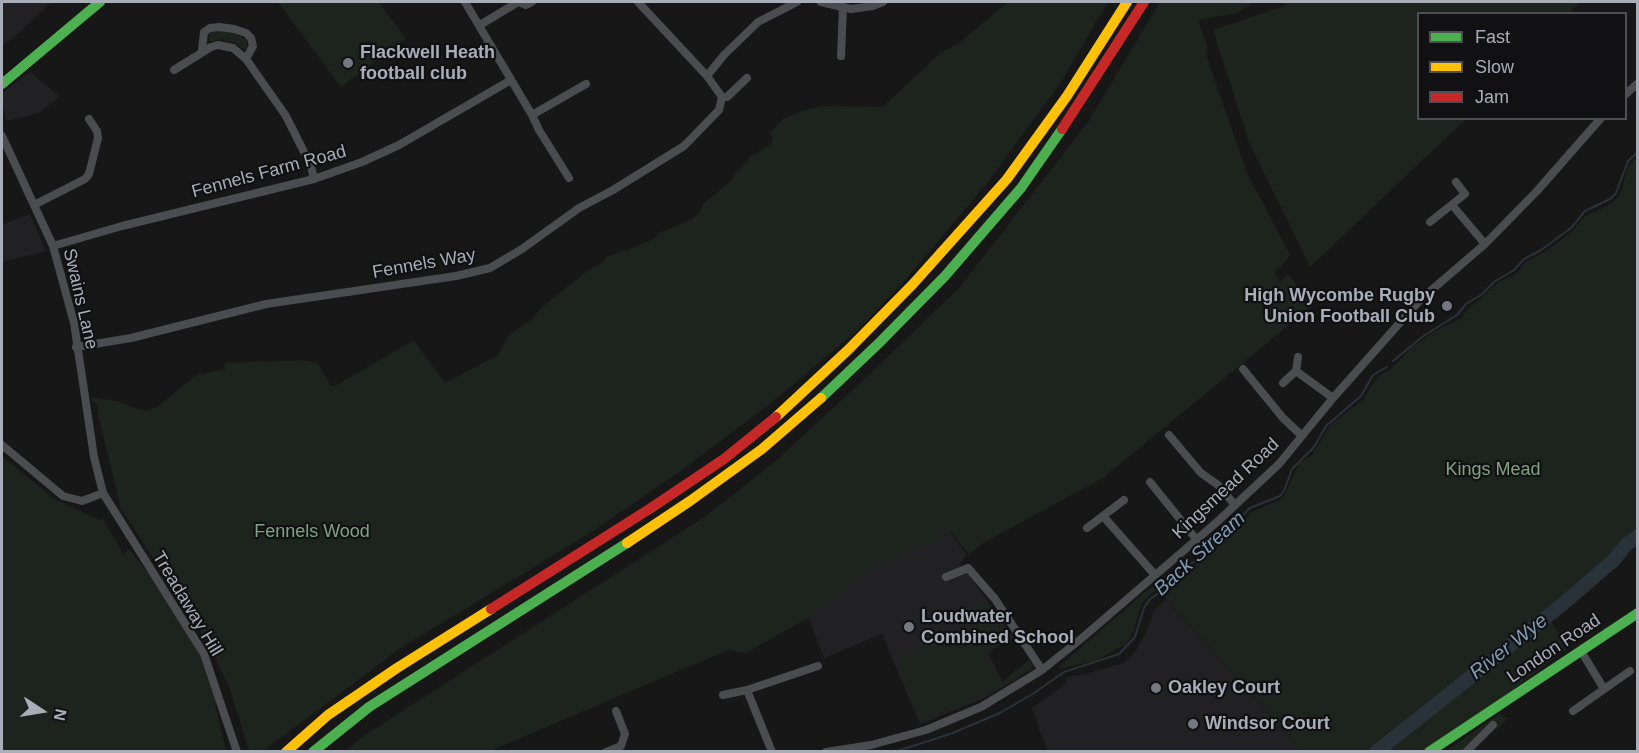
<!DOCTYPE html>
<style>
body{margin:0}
#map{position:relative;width:1639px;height:753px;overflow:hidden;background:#171717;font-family:Arial,sans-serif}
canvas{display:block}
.frame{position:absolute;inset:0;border:3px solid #a8adb8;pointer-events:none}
.legend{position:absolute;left:1417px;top:12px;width:210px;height:108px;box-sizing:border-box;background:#111113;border:2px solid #4d4f55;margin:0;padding:8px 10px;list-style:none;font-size:18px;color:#a8adb8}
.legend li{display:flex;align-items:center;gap:12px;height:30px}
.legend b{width:30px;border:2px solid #4d4f55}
.north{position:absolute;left:12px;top:681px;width:60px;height:60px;-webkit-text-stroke:4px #111113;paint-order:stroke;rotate:102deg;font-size:16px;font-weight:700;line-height:24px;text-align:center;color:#a8adb8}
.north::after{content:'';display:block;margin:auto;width:21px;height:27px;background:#a8adb8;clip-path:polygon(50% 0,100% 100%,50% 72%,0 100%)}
</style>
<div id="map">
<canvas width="1639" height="753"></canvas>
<div class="frame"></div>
<ul class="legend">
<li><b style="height:8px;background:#4caf50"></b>Fast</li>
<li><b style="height:8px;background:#ffc107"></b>Slow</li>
<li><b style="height:8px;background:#c62828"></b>Jam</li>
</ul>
<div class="north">N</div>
</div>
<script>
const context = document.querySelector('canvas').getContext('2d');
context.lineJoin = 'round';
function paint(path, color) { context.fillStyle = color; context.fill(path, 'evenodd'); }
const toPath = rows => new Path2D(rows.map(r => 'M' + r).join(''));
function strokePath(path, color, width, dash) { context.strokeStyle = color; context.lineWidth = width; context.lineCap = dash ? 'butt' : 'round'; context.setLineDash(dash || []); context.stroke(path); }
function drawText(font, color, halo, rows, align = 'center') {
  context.font = font + ' Arial,sans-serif'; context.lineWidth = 4.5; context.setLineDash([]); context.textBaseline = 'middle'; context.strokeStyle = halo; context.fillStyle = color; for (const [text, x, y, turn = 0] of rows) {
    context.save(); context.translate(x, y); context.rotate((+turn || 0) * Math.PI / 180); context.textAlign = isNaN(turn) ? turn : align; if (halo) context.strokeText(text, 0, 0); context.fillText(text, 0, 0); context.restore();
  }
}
paint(toPath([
 [2,2,52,2,12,39,2,46],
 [30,72,60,97,39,113,6,121,2,105,2,93],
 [30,214,46,251,2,262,2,225],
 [945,525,967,555,960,563,1014,638,991,650,989,655,1005,686,980,700,920,724,882,634,824,658,797,588],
 [1166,599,1301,751,1047,751,1032,708,1065,685,1067,677,1086,674,1123,663,1134,653,1146,633,1154,610]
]), '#212123');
paint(toPath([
 [278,2,379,2,406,39,341,87],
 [1008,2,1108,2,1061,82,988,182,907,278,858,330,770,404,681,471,590,533,401,648,263,751,249,751,229,686,204,637,121,509,98,415,97,403,92,401,91,397,116,401,145,411,157,407,200,372,201,374,225,369,225,363,275,361,304,360,318,364,331,386,335,386,414,340,445,383,498,355,508,337,516,330,531,320,543,306,589,270,603,262,607,257,625,250,626,251,657,237,657,234,692,219,700,212,702,205,734,178,733,176,749,160,748,158,771,144,773,139,770,133,783,119,804,110,824,106,883,107,940,53,958,44],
 [1160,2,1255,2,1237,13,1198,20,1207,45,1207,58,1247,173,1290,255,1274,274,1280,281,1288,274,1312,306,1103,478,983,543,969,554,951,532,867,571,808,618,746,653,728,650,490,751,345,751,365,735,449,681,706,516,779,458,872,372,960,287,1088,122],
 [1286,2,1581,2,1569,13,1418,14,1418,118,1466,119,1310,267,1249,142,1213,30,1284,6],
 [215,30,233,32,240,36,246,39,248,48,245,50,234,43,222,39,209,42,209,34],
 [1637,156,1637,533,1629,537,1606,564,1586,581,1371,751,1301,751,1164,596,1171,588,1176,577,1206,558,1253,511,1280,500,1285,494,1299,463,1312,455,1330,425,1364,399,1376,378,1391,369,1412,347,1435,331,1462,318,1467,310,1500,281,1511,277,1519,271,1525,262,1543,253,1571,232,1585,216,1611,204,1617,198,1622,190,1627,168],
 [2,456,53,498,99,520,103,519,123,554,129,549,183,617,199,648,218,703,215,704,226,751,2,751],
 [1165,575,1167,578,1162,588,1151,594,1142,603,1133,632,1126,644,1097,660,1061,669,1058,667],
 [987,600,1011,640,984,653,1002,682,1029,660,1034,667,1005,686,1004,685,923,722,896,658,974,624,968,608],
 [1550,620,1568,648,1507,694,1421,751,1385,752],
 [1501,713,1503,717,1509,717,1497,730,1493,724,1465,751,1444,752]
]), '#1d241e');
strokePath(toPath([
 [1393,361,1422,337,1457,315,1466,304,1481,295,1494,282,1514,270,1524,259,1541,250,1571,228,1585,211,1610,199,1616,193,1628,161,1638,152],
 [894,752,950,734,1000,713,1034,693,1064,672,1119,654,1135,637,1144,608,1150,599,1166,588,1171,577,1204,555,1250,508,1280,496,1284,491,1292,469,1314,447,1326,426,1361,396,1373,375,1387,367]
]), '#2a3239', 2);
strokePath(toPath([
 [1376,752,1564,603,1614,560,1626,545,1638,536]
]), '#2a3239', 14);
strokePath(toPath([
 [465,2,532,115,539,130,569,178],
 [519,2,526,5,532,2],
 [638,2,707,76,722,97],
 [821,2,851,9,873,6,883,2],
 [480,25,518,2],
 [202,50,204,32,210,28,219,27,234,29,246,33,251,38,253,46,246,59],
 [841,56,843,6],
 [174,70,211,47,218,45,233,48,246,59,286,116,311,166,314,179],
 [707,76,724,55,758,22,797,2],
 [1626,94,1638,83],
 [722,97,727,97,747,78],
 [532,115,586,84],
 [2,136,53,246,74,323,94,457,103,493,204,654,237,752],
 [34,205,85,179,89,174,98,138,97,131,89,119],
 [1452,205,1485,244],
 [1430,222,1465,194,1456,182],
 [53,246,122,226,314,179,362,162,399,145,511,80],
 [76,347,131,338,266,304,456,276,490,268,522,249,579,208,613,190,684,146,719,110,722,97],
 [1298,357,1296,371,1333,398],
 [1243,369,1283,418,1302,436],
 [1283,383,1296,371],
 [1169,435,1201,473,1218,485,1235,505],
 [2,445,63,496,82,501,103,493],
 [1150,482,1196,539],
 [1103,516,1155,575],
 [1087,528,1124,500],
 [946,577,968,568,995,599,1042,670],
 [1581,651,1604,689],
 [723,695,747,690],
 [1573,711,1630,671],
 [606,752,621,746,625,734,616,711],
 [772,752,747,690,818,666],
 [826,752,871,745,926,730,981,707,1042,670,1082,638,1217,522,1279,464,1333,398,1420,300,1485,244,1537,191,1601,118],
 [1466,752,1493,725]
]), '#4b4c50', 8);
strokePath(toPath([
 [2,84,100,2],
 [821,398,881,341,945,276,1021,188,1062,129],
 [313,752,369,707,627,543],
 [1429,752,1638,613]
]), '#4caf50', 10);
strokePath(toPath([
 [776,417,848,350,913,284,1007,179,1067,96,1127,2],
 [627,543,690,501,762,449,821,398],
 [286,752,328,715,397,668,491,609]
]), '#ffc107', 10);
strokePath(toPath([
 [1062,129,1144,2],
 [491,609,651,508,724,459,776,417]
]), '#c62828', 10);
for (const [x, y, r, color] of [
 [348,63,6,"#757880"],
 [1447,306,6,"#757880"],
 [909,627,6,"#757880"],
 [1156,688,6,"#757880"],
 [1193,724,6,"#757880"]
]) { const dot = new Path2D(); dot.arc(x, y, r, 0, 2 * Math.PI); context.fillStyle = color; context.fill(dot); strokePath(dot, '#111113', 2); }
drawText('bold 18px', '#a8adb8', '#111113', [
 ["Flackwell Heath",360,53],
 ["football club",360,74],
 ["High Wycombe Rugby",1435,296,"right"],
 ["Union Football Club",1435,317,"right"],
 ["Loudwater",921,617],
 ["Combined School",921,638],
 ["Oakley Court",1168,688],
 ["Windsor Court",1205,724]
], 'left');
drawText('18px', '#a8adb8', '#111113', [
 ["Fennels Farm Road",269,172,-15],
 ["Fennels Way",424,264,-10],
 ["Swains Lane",80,299,77],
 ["Kingsmead Road",1226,489,-43],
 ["Treadaway Hill",187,604,59],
 ["London Road",1554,649,-34]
]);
drawText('18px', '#7fa381', '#111113', [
 ["Kings Mead",1493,470],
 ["Fennels Wood",312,532]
]);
drawText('italic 20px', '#7f9bb3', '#111113', [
 ["Back Stream",1200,554,-42],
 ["River Wye",1509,647,-38]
]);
</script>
